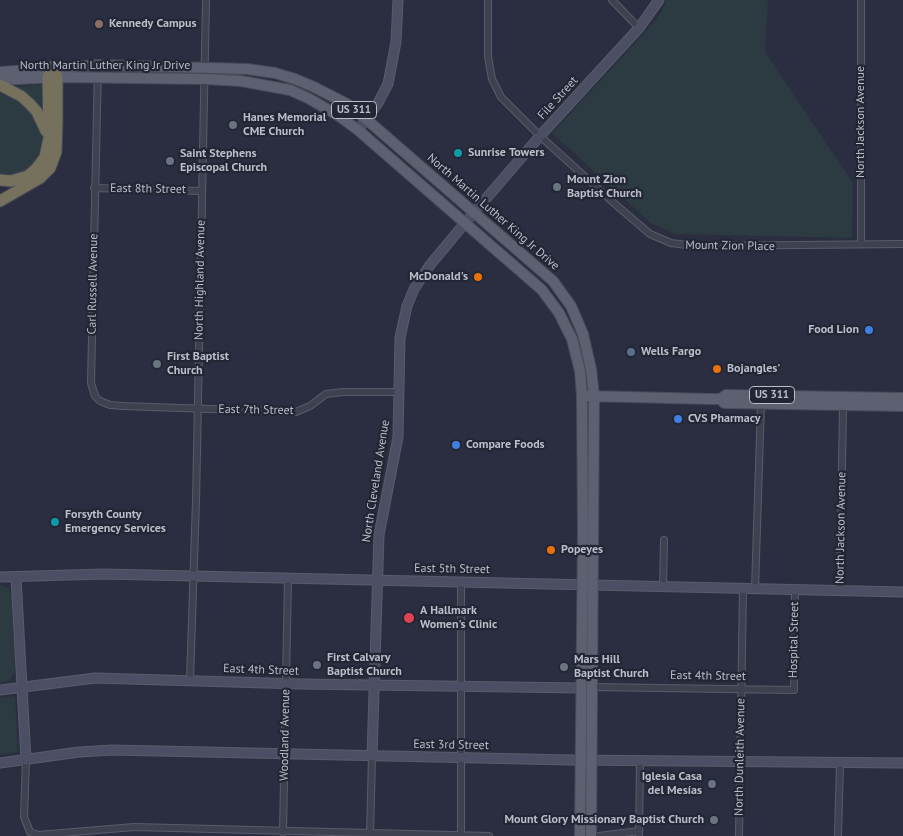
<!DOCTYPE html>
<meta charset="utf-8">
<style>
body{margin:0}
canvas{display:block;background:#2a2e40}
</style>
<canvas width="903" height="836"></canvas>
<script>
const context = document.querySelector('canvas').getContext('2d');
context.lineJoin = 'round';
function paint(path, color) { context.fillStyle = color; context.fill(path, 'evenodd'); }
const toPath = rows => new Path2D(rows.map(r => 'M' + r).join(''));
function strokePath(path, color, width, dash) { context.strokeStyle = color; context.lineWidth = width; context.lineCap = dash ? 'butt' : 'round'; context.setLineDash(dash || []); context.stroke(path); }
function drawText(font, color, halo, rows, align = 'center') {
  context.font = font + ' "PT Sans",sans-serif'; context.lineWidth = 4.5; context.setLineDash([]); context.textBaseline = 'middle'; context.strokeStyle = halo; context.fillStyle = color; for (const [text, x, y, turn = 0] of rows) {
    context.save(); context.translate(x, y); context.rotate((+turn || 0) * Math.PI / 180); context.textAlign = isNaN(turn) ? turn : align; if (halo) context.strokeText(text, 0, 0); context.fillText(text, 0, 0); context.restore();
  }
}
paint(toPath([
 [667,0,768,0,765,52,853,183,852,238,675,234,651,223,552,133,657,19],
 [45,84,46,120,12,87],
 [0,90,28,106,44,133,42,157,22,175,0,176],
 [0,585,8,588,12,596,15,672,10,680,0,683],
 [15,696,18,752,0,755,0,698]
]), '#2c3a41');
const street = toPath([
 [488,0,488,56,490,68,492,79,501,97,540,136,615,204,650,234,671,243,694,246,903,244],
 [612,0,639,28],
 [98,65,91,383,95,396,100,401,110,405,123,406,296,412,310,406,326,394,343,392,399,392],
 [94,188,202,191],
 [861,244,861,0],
 [663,587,664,540],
 [755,589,761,404],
 [840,590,843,405],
 [190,680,196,501,206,0],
 [592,687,794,690,795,589],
 [26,760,24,817,30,832,38,835,134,827,489,836],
 [283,832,288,578],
 [370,836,372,756],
 [461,836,461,582],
 [599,836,639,831],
 [639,836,640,760],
 [739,836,743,589],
 [838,836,840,763]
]);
const secondary = toPath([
 [358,130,378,103,388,84,396,42,398,0],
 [0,577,104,574,903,592],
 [16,577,26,760],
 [0,690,95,678,300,684,582,688],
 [372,756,379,535,398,437,400,338,407,306,414,289,430,265,465,223,540,136,639,28,659,0],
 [0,763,79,752,113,750,571,760,903,763]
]);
const primary = toPath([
 [0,72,98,65,247,69,275,73,295,79,314,87,347,104,366,119,553,281,571,306,583,334,591,369,594,396,591,836],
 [0,80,57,77,205,79,241,81,290,90,308,98,339,116,358,130,542,290,559,313,572,339,580,371,582,396,583,530,580,836],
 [588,396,710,399,721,399,724,403,903,406],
 [721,399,726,395,903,398]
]);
const highway = toPath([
 [0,85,21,96,30,104,37,112,46,131],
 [0,180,11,181,28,176,36,169,45,157,49,138,48,77,52,67],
 [0,201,40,178,50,168,56,152,57,121,57,77,52,67]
]);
strokePath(street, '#585c6a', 8);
strokePath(secondary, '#585c6a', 11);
strokePath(primary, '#474a59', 12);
strokePath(highway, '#454957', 13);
strokePath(street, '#3e4150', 6);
strokePath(secondary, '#4c4f63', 9);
strokePath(primary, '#5c6070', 10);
strokePath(highway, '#75715c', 11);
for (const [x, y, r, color] of [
 [99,24,5,"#8d6e63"],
 [233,125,5,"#6b7280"],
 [458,153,5,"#0f9aa8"],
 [170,161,5,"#6b7280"],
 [557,187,5,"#6b7280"],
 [478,277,5,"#e8710a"],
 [869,330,5,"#3f7fe0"],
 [631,352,5,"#5c6f8a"],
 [157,364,5,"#6b7280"],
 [717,369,5,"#e8710a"],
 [678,419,5,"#3f7fe0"],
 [456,445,5,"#3f7fe0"],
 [55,522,5,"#0f9aa8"],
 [551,550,5,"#e8710a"],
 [409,618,6,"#e0444e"],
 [317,665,5,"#6b7280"],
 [564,667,5,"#6b7280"],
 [712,784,5,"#6b7280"],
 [714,820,5,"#6b7280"]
]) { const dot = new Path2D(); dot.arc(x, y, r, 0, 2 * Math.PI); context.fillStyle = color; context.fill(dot); strokePath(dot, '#222635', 2); }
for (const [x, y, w] of [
 [354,110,45],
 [772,395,45]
]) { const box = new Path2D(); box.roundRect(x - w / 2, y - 8.5, w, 17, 4); context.fillStyle = '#222635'; context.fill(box); strokePath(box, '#babdca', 1); }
drawText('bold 11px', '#babdca', null, [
 ["US 311",354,110],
 ["US 311",772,395]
]);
drawText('bold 12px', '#babdca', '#222635', [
 ["Kennedy Campus",109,24],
 ["Hanes Memorial",243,118],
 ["CME Church",243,132],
 ["Sunrise Towers",468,153],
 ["Saint Stephens",180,154],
 ["Episcopal Church",180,168],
 ["Mount Zion",567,180],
 ["Baptist Church",567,194],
 ["McDonald's",468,277,"right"],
 ["Food Lion",859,330,"right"],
 ["Wells Fargo",641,352],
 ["First Baptist",167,357],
 ["Church",167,371],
 ["Bojangles'",727,369],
 ["CVS Pharmacy",688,419],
 ["Compare Foods",466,445],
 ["Forsyth County",65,515],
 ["Emergency Services",65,529],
 ["Popeyes",561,550],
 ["A Hallmark",420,611],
 ["Women's Clinic",420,625],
 ["First Calvary",327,658],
 ["Baptist Church",327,672],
 ["Mars Hill",574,660],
 ["Baptist Church",574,674],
 ["Iglesia Casa",702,777,"right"],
 ["del Mesías",702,791,"right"],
 ["Mount Glory Missionary Baptist Church",704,820,"right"]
], 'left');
drawText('12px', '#babdca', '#222635', [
 ["North Martin Luther King Jr Drive",105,66],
 ["File Street",558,98,-48],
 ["North Jackson Avenue",861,122,-90],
 ["East 8th Street",148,189,1],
 ["North Martin Luther King Jr Drive",493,212,41],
 ["Mount Zion Place",730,246,1],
 ["North Highland Avenue",200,280,-89],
 ["Carl Russell Avenue",93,284,-89],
 ["East 7th Street",256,410,1],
 ["North Cleveland Avenue",376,481,-81],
 ["North Jackson Avenue",841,528,-89],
 ["East 5th Street",452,569,1],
 ["Hospital Street",794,640,-89],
 ["East 4th Street",261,670,2],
 ["East 4th Street",708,676,1],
 ["Woodland Avenue",285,735,-89],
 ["East 3rd Street",451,745,1],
 ["North Dunleith Avenue",740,757,-89]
]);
</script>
